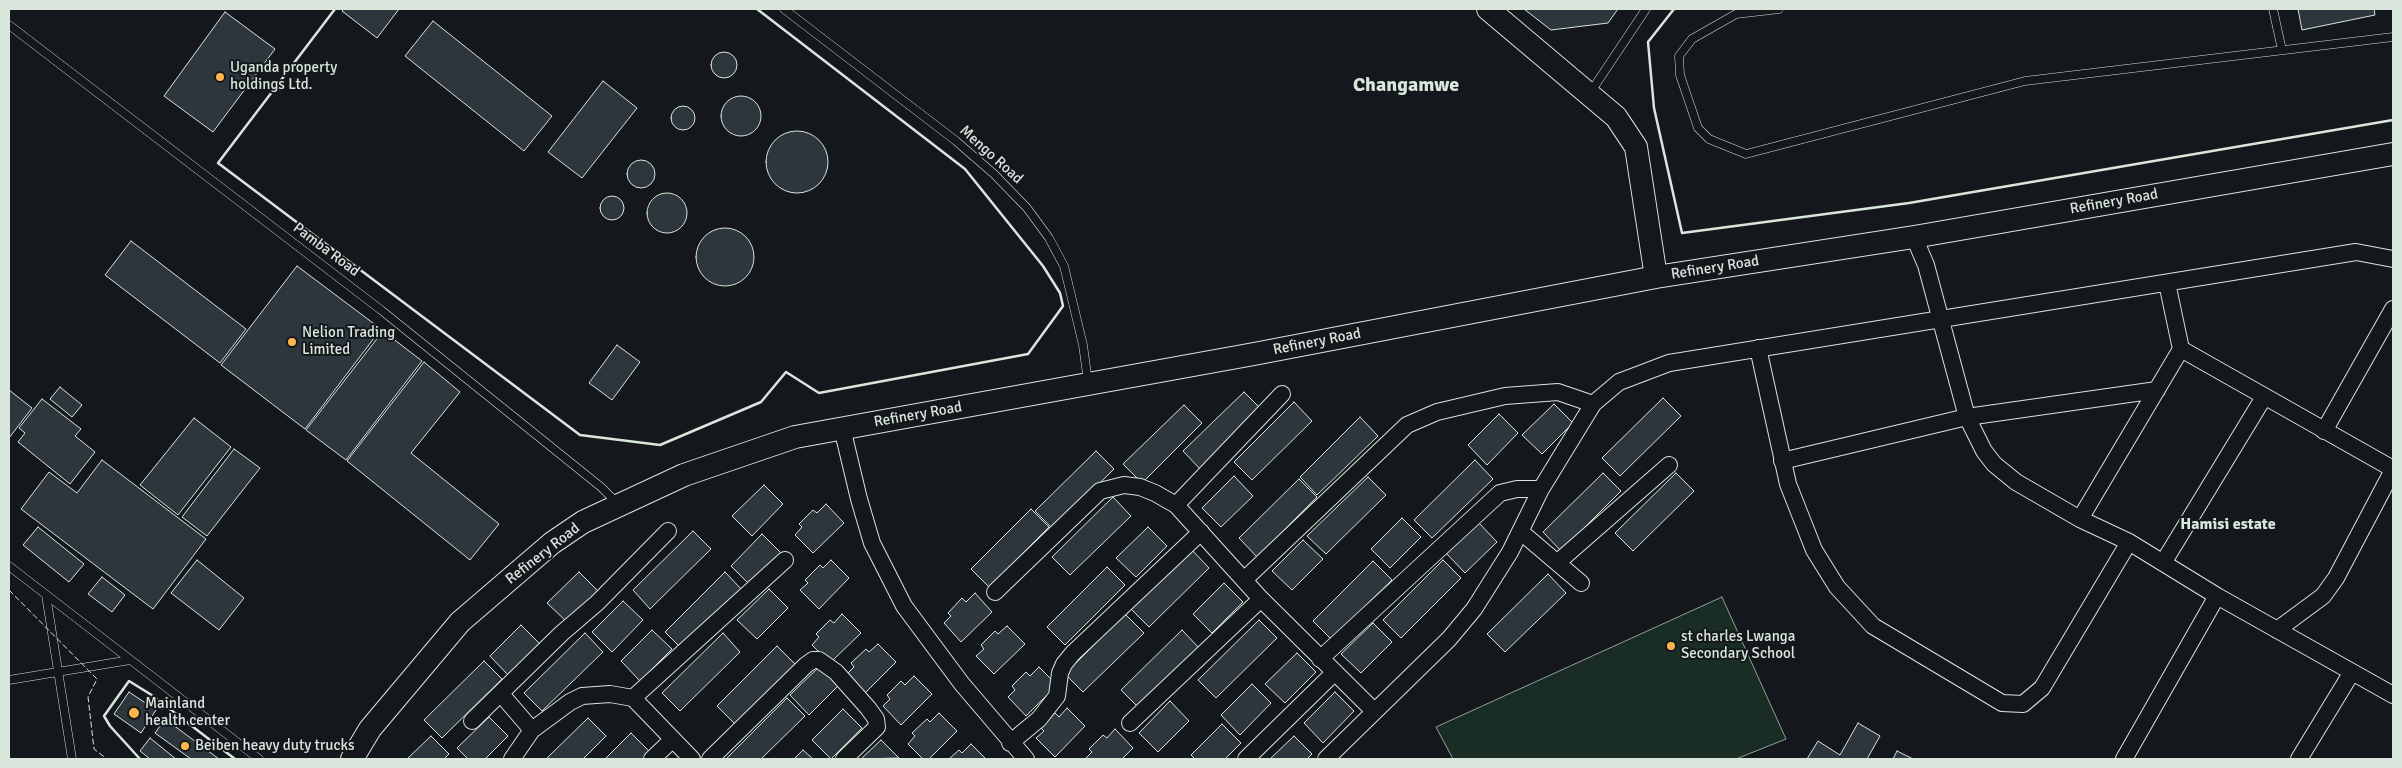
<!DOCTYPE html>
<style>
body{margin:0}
#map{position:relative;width:2402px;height:768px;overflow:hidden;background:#14181c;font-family:Signika,sans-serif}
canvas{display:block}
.frame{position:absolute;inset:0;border:10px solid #d8e6dc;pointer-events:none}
</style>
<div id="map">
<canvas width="2402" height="768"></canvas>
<div class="frame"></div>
</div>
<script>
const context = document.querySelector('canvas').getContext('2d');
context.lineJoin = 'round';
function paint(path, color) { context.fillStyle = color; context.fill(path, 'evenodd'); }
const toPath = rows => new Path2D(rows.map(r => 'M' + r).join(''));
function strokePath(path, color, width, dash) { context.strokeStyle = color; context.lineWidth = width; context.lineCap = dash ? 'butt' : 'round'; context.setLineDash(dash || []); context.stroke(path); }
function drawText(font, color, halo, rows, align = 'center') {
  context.font = font + ' Signika,sans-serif'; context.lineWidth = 4; context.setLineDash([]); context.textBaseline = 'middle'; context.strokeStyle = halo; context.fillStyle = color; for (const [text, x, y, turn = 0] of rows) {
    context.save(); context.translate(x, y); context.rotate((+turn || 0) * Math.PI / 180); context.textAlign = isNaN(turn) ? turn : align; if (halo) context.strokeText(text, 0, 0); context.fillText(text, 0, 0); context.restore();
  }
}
const green = toPath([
 [1722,597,1786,739,1736,759,1453,759,1436,727,1722,597]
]);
paint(green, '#1a2d24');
strokePath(green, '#939e99', 1);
const building = toPath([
 [344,9,399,9,377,38,342,11,344,9],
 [1524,9,1618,9,1608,23,1551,30,1524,9],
 [2298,9,2374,9,2375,15,2302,30,2298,9],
 [225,12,275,49,213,132,164,96,225,12],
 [433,21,552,116,524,151,405,56,433,21],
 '711 65a13 13 0 1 1 26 0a13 13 0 1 1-26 0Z',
 [603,81,637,108,582,178,548,152,603,81],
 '721 116a20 20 0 1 1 40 0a20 20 0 1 1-40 0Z',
 '671 118a12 12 0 1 1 24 0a12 12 0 1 1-24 0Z',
 '766 162a31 31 0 1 1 62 0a31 31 0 1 1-62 0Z',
 '627 174a14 14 0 1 1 28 0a14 14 0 1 1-28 0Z',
 '647 213a20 20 0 1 1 40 0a20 20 0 1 1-40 0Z',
 '600 208a12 12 0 1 1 24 0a12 12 0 1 1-24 0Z',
 '696 257a29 29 0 1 1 58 0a29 29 0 1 1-58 0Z',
 [131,241,246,329,220,363,105,275,131,241],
 [297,266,381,329,305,429,221,365,297,266],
 [383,331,422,361,346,460,306,430,383,331],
 [617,345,640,362,612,400,589,383,617,345],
 [424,362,460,392,411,453,499,524,470,560,347,461,424,362],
 [60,387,82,405,72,417,50,399,60,387],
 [9,390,32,408,9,438,9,390],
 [1244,392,1262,410,1201,470,1183,451,1244,392],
 [1663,398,1681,416,1620,476,1602,458,1663,398],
 [42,399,81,429,75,436,95,452,70,484,18,442,25,433,19,428,42,399],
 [1294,402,1312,421,1252,480,1234,462,1294,402],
 [1554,404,1573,423,1542,454,1522,435,1554,404],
 [1184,405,1202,423,1142,483,1123,464,1184,405],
 [1499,414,1518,433,1487,465,1468,445,1499,414],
 [1360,417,1378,436,1317,495,1300,477,1360,417],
 [194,418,231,447,178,515,140,485,194,418],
 [234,449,260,468,207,536,182,517,234,449],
 [1096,451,1114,469,1053,529,1035,511,1096,451],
 [102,460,206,539,153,609,21,509,49,472,77,493,102,460],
 [1475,460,1493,479,1432,538,1414,520,1475,460],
 [1603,473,1621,491,1561,551,1543,532,1603,473],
 [1676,473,1694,491,1633,551,1615,533,1676,473],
 [1234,476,1253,496,1221,527,1202,508,1234,476],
 [1368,477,1386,495,1326,554,1307,536,1368,477],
 [1299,479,1317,497,1257,557,1239,538,1299,479],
 [764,485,783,504,752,536,732,516,764,485],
 [1113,497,1131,516,1070,575,1052,557,1113,497],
 [826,504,844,523,813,553,795,535,802,527,799,524,813,510,817,513,826,504],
 [1031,509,1049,527,989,587,971,569,1031,509],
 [1402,518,1421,537,1390,568,1371,549,1402,518],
 [1478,522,1497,542,1465,573,1446,553,1478,522],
 [38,527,84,564,69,582,23,545,38,527],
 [1148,527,1167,546,1136,577,1116,558,1148,527],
 [693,531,711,549,650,609,633,590,693,531],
 [762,534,782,554,750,585,731,566,762,534],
 [1303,540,1323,559,1292,590,1272,571,1303,540],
 [1191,549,1209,568,1149,627,1131,609,1191,549],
 [197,560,244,598,219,630,171,593,197,560],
 [831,560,849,578,819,609,800,590,808,583,805,580,820,565,823,568,831,560],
 [1443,560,1461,578,1401,638,1383,620,1443,560],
 [1373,561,1392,580,1331,639,1313,621,1373,561],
 [1107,567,1125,585,1065,645,1047,627,1107,567],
 [579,572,598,591,567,622,547,603,579,572],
 [725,572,743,591,683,650,665,632,725,572],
 [1548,574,1566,593,1505,652,1487,634,1548,574],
 [102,577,125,595,112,612,88,594,102,577],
 [1224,583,1243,602,1212,633,1193,614,1224,583],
 [769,589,788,608,757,639,737,620,769,589],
 [975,593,992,612,961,642,944,623,951,616,948,613,962,598,966,602,975,593],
 [623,601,643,620,612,652,592,632,623,601],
 [842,614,861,633,830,663,812,645,819,637,816,634,830,620,834,623,842,614],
 [1125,614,1144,633,1083,692,1065,674,1125,614],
 [1259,620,1277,638,1216,698,1198,680,1259,620],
 [1373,623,1392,642,1361,673,1341,654,1373,623],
 [521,625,540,644,509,676,490,656,521,625],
 [1007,626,1025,644,994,674,976,656,984,649,981,645,995,631,998,634,1007,626],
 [652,630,672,649,640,681,621,661,652,630],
 [1182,630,1199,648,1139,708,1121,690,1182,630],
 [585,633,603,652,542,711,524,693,585,633],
 [723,633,740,652,680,711,662,693,723,633],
 [878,644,896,662,865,693,847,674,854,667,851,663,866,649,869,652,878,644],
 [777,646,796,665,735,724,717,706,777,646],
 [1297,653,1316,672,1285,703,1265,684,1297,653],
 [484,661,502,679,442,738,424,720,484,661],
 [822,664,841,683,809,715,790,695,822,664],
 [1039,667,1057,685,1026,716,1008,697,1015,690,1012,686,1026,672,1030,676,1039,667],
 [914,676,932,694,901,725,883,706,890,699,887,695,901,681,905,685,914,676],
 [1252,684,1271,703,1240,735,1221,715,1252,684],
 [129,692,156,710,141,733,114,714,129,692],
 [1335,692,1354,711,1323,743,1304,723,1335,692],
 [787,698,805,716,761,759,728,759,727,758,787,698],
 [1170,701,1189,721,1158,752,1139,733,1170,701],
 [1067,708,1085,726,1055,757,1036,738,1044,731,1041,728,1055,713,1059,717,1067,708],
 [843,709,862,728,831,759,812,740,843,709],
 [939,713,957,731,929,759,923,759,908,744,915,736,912,733,927,719,930,722,939,713],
 [489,717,508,736,485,759,468,759,457,748,489,717],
 [588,718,606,736,583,759,546,759,588,718],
 [165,719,219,759,191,759,155,733,165,719],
 [1858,723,1880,736,1867,759,1807,759,1818,741,1840,755,1858,723],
 [1222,724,1241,743,1225,759,1195,759,1191,755,1222,724],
 [1115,729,1133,748,1122,759,1085,759,1092,752,1089,749,1103,735,1107,738,1115,729],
 [631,733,650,752,643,759,605,759,631,733],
 [431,736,449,754,444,759,407,759,431,736],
 [1294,736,1312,754,1307,759,1270,759,1294,736],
 [150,738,176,759,150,759,140,751,150,738],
 [881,740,899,758,861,759,881,740],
 [971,744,986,759,949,759,959,750,962,753,971,744],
 [803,750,813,759,794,759,803,750],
 [1897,751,1913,759,1893,759,1897,751]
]);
paint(building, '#2c363c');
strokePath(building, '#d8e6dc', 1);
const lane = toPath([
 [784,9,956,141,994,174,1027,208,1049,238,1064,266,1083,345,1088,382],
 [1779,9,1736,14,1692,39,1679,56,1680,75,1698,128,1709,139,1746,154,2025,81,2393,37],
 [2273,9,2282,50],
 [9,25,381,310,601,487,618,504],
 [1590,93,1646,9],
 [9,566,259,759],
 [46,595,72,759],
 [9,680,130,660]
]);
const street = toPath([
 [1914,237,1926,265,1967,417,1984,451,1994,464,2016,482,2080,519,2129,542,2217,596,2393,695],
 [2167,283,2181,349,2393,469],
 [1758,348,1788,484,1814,550,1837,587,1873,626,2002,703,2023,704,2042,688,2129,542],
 [842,428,859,499,872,543,904,606,962,684,1026,759],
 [2324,431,2393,309],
 [1782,461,1967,417,2157,390],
 [1176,505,1282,394],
 [2080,519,2181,349],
 [1521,532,1581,583],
 [1558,562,1669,465],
 [2163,563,2264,397],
 [1245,579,1407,425,1437,412,1505,396,1558,392,1593,404],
 [995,592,1100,491,1124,485,1140,487,1155,493,1176,505,1261,599,1374,711],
 [2277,630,2323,596,2336,578,2393,470],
 [1320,659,1500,493,1517,489,1541,489],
 [501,694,532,730],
 [633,698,785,560],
 [472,721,562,633,597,603,668,531],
 [1130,723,1261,599],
 [1010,743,1039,719,1057,696,1060,673,1064,664,1073,653,1201,532],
 [512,759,532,730,570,702,582,696,610,694,633,698,692,759],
 [652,759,672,740],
 [710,759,806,665,813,660,819,660,836,672,868,708,876,719,877,727,844,759],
 [1246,759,1335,672],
 [1326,759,1449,639,1474,609,1510,552,1541,489,1593,404,1619,382,1669,363,2356,252,2393,259],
 [2124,759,2217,596],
 [2299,759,2352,672]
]);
const secondary = toPath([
 [1488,9,1616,117,1636,147,1656,277],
 [352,759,370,729,460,622,552,543,583,522,684,475,795,437,1254,354,1656,277,1914,237,2393,154]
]);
strokePath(lane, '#d8e6dc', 9);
strokePath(street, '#d8e6dc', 18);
strokePath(secondary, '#d8e6dc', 24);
strokePath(lane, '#14181c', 8);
strokePath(street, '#14181c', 16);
strokePath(secondary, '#14181c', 22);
strokePath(toPath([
 [9,590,97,679,88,697,94,749,107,759]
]), '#d8e6dc', 1, [6, 2.5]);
strokePath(toPath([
 [335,9,218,163,580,435,660,445,761,402,786,372,819,393,1028,354,1063,306,1060,293,1043,266,965,169,757,9],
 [1674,9,1648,42,1654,108,1682,233,1909,203,2393,120],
 [140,759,110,726,104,716,129,681,150,694,235,759]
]), '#d8e6dc', 2.5);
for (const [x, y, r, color] of [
 [220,77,5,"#ffb74d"],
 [292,342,5,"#ffb74d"],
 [1671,646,5,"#ffb74d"],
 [134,713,6,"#ffb74d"],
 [185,746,5,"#ffb74d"]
]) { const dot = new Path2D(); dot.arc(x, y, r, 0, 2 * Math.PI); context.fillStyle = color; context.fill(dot); strokePath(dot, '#14181c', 2); }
drawText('15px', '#d8e6dc', '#14181c', [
 ["Uganda property",230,68],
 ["holdings Ltd.",230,85],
 ["Nelion Trading",302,333],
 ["Limited",302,350],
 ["st charles Lwanga",1681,637],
 ["Secondary School",1681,654],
 ["Mainland",145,704],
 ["health center",145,721],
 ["Beiben heavy duty trucks",195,746]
], 'left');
drawText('15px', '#d8e6dc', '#14181c', [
 ["Mengo Road",991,155,42],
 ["Refinery Road",2114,202,-10],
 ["Pamba Road",326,250,37],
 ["Refinery Road",1715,268,-9],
 ["Refinery Road",1317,342,-11],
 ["Refinery Road",918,415,-10],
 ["Refinery Road",543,554,-38]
]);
drawText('bold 16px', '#d8e6dc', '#14181c', [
 ["Hamisi estate",2228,525]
]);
drawText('bold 20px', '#d8e6dc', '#14181c', [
 ["Changamwe",1406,86]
]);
</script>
